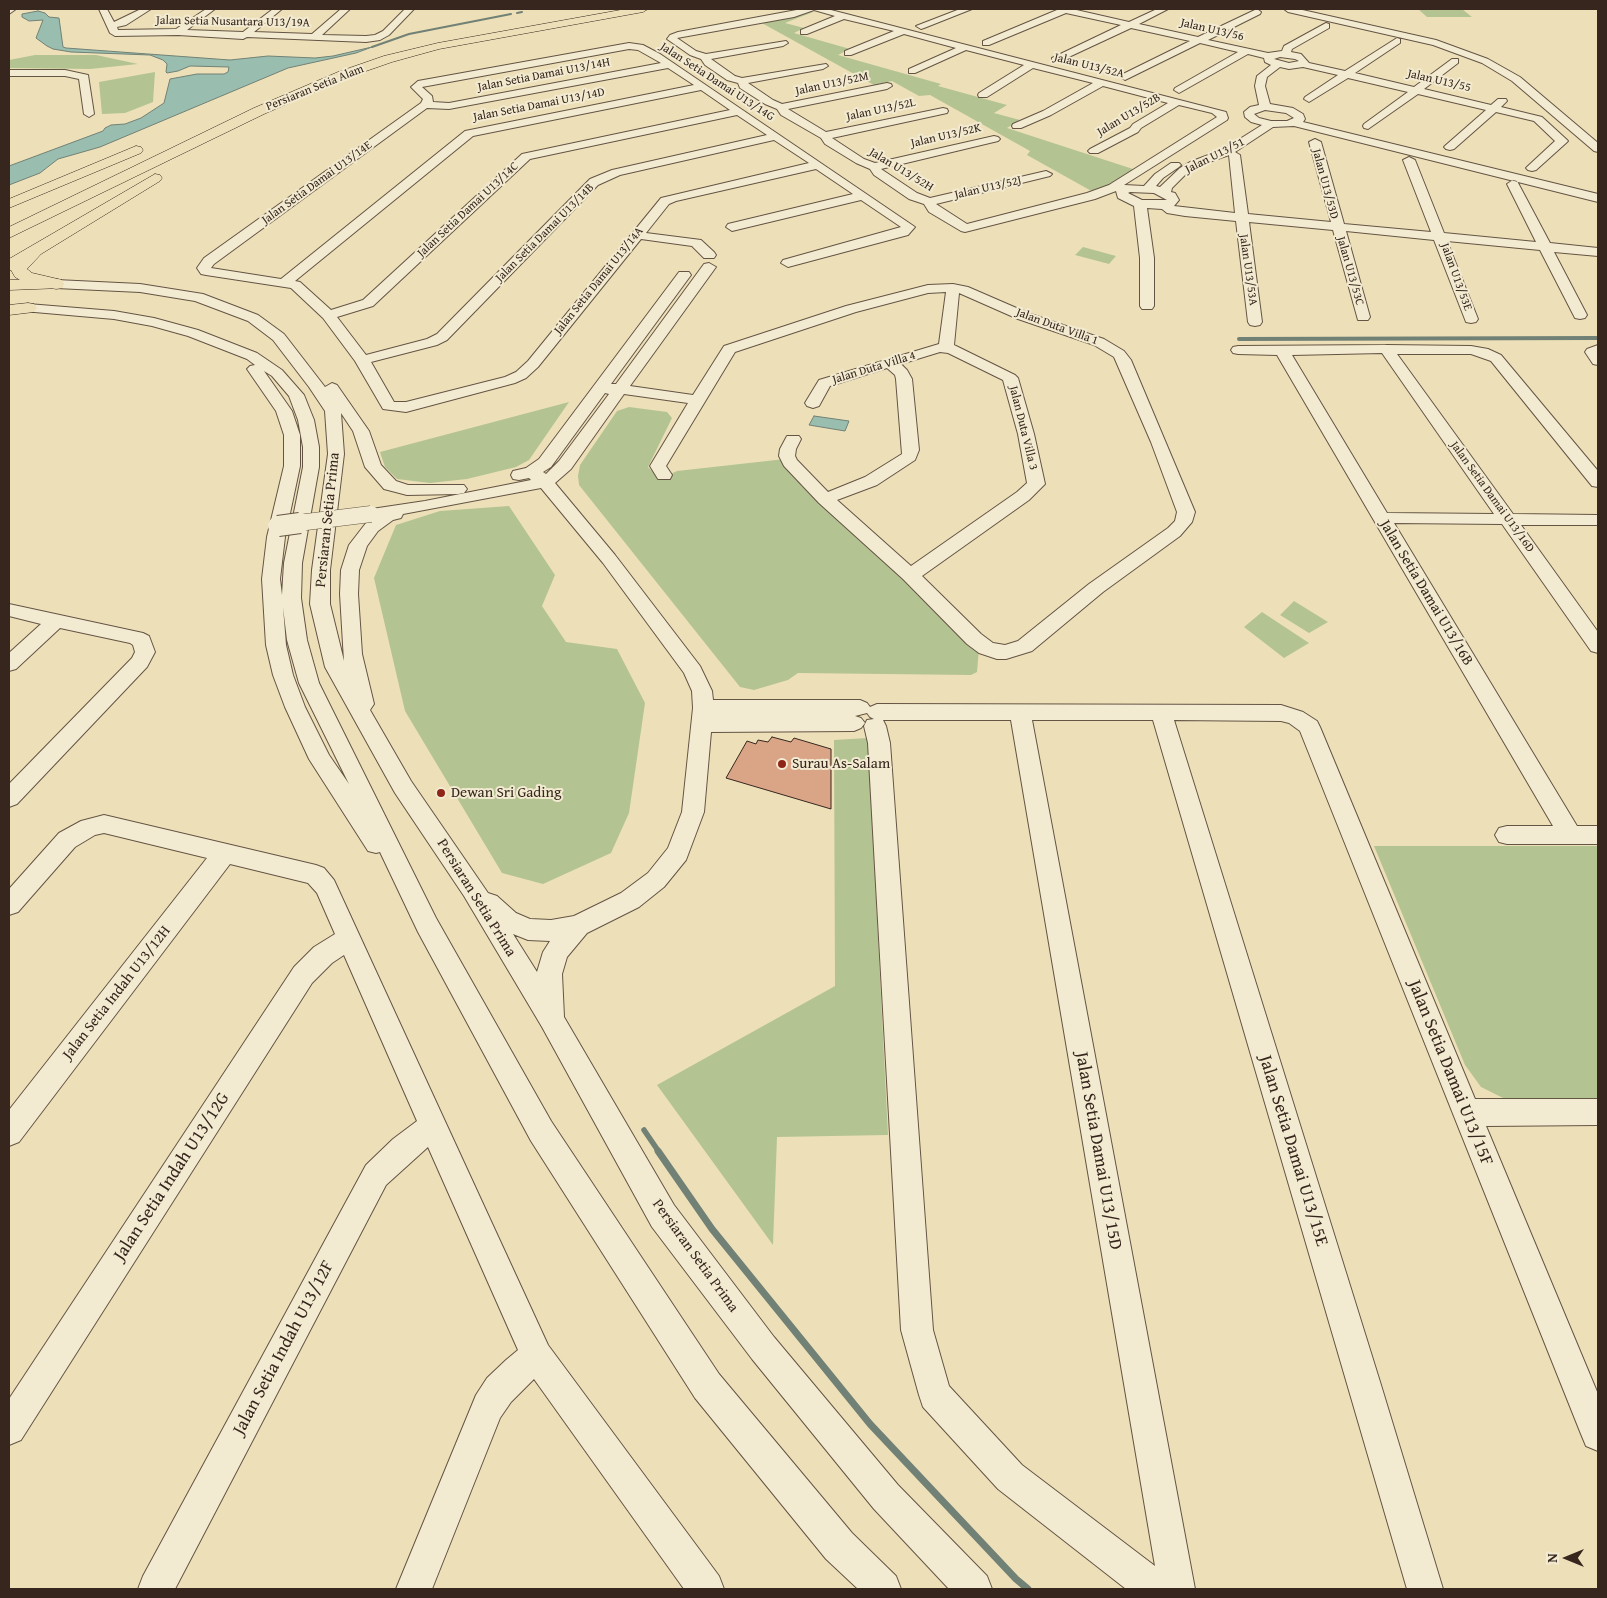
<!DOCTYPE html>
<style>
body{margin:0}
#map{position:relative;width:1607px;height:1598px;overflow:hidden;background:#ede0b8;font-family:"Gentium Book Plus",serif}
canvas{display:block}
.frame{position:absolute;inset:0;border:10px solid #36261d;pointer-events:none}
.north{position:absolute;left:1542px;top:1533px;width:50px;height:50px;-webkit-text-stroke:4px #f3ebd1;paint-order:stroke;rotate:270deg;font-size:14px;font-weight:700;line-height:20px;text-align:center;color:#36261d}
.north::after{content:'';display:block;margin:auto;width:18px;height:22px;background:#36261d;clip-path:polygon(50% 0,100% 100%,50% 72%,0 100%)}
</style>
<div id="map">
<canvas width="1607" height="1598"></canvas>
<div class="frame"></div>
<div class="north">N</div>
</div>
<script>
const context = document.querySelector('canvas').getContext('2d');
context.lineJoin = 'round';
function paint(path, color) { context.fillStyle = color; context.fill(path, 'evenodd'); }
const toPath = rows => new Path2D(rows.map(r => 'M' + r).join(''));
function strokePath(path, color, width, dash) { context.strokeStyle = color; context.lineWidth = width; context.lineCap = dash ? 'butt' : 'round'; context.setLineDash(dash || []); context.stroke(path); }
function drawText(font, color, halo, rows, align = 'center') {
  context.font = font + ' "Gentium Book Plus",serif'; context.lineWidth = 4; context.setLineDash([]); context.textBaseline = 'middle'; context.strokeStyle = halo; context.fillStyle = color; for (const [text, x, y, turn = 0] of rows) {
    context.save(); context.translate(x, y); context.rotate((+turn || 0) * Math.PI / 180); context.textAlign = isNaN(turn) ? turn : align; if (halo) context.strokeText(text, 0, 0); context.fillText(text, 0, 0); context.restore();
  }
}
paint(toPath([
 [1418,9,1462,9,1472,17,1427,17],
 [810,11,813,12,785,23,804,28,794,33,850,49,838,55,941,84,938,86,1007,105,994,113,1020,120,1007,128,1136,170,1122,176,1110,185,1095,193,1027,155,1030,151,930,95,919,96,892,81,874,85,760,22],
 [35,55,96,55,138,64,90,69,9,68,9,60],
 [155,72,153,102,125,113,102,114,99,82],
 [1083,247,1116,256,1109,264,1075,255],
 [569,402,529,460,516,467,467,479,430,483,397,479,385,467,380,452],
 [629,407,667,412,672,418,648,467,660,479,677,471,785,459,979,649,977,672,971,675,798,673,788,680,754,690,740,687,579,485,578,476,580,465,617,411],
 [509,506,555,575,542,606,566,642,617,649,645,703,629,813,611,853,543,884,502,873,405,711,374,578,396,525,440,511],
 [1294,601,1328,622,1309,633,1280,615],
 [1262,612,1309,643,1284,658,1244,627],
 [868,738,888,1135,777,1137,773,1245,657,1085,835,986,834,740],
 [1374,846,1598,846,1598,1100,1507,1100,1481,1087,1465,1065]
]), '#b4c392');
const water = toPath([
 [38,11,45,13,49,17,59,18,63,47,66,48,230,60,268,56,315,58,333,56,372,47,356,53,288,68,100,147,58,159,40,173,9,185,9,166,103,131,105,128,111,125,125,124,141,118,164,103,170,79,197,74,224,74,228,72,229,67,190,66,178,71,167,73,166,72,167,64,163,60,150,55,71,52,53,49,47,46,36,38,43,20,29,21,22,17,22,14,38,11],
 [814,416,849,421,845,431,809,425,814,416]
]);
paint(water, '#99bdaf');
strokePath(water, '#718175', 1);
strokePath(toPath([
 [517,13,522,12],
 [372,47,409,34,511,14]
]), '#718175', 2);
strokePath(toPath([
 [1239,339,1598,338]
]), '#718175', 4);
strokePath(toPath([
 [644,1130,659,1152]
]), '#718175', 5.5);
strokePath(toPath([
 [658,1151,712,1229,870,1424,1016,1579,1028,1589]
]), '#718175', 7);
const building = toPath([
 [772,737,791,742,794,738,831,749,831,809,726,778,747,741,756,744,758,740,768,742,772,737]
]);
paint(building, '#daa487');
strokePath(building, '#36261d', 1);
const minor = toPath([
 [9,9,16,9,9,14,9,9],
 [99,9,107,9,114,22,141,9,151,9,126,25,117,27,118,30,176,29,206,9,215,9,187,30,243,32,273,9,282,9,254,32,312,34,341,9,350,9,322,35,366,36,375,35,383,31,405,9,414,9,389,35,380,40,366,42,247,37,243,39,178,35,115,36,110,33,99,9],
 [802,9,827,9,1226,112,1228,118,1227,120,1124,185,1144,186,1155,174,1171,163,1179,163,1181,165,1179,167,1163,178,1156,186,1160,187,1180,168,1190,162,1224,149,1262,125,1251,122,1245,117,1244,112,1250,107,1259,105,1255,86,1257,76,1271,65,1265,62,1264,58,1248,54,1179,93,1174,90,1175,88,1238,52,1200,43,1125,80,1120,77,1121,75,1190,41,1131,28,1058,62,1052,62,1052,58,1121,25,1066,13,989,45,983,45,983,41,1057,10,1057,9,1072,9,1129,22,1157,9,1168,9,1139,24,1198,37,1257,9,1261,12,1260,14,1208,40,1268,53,1282,51,1284,46,1326,23,1329,24,1329,28,1292,49,1291,52,1301,54,1309,63,1345,71,1397,38,1400,39,1400,43,1355,73,1414,87,1452,59,1458,59,1458,63,1424,89,1491,105,1498,99,1506,99,1507,101,1501,107,1542,117,1566,139,1568,141,1566,143,1536,170,1532,171,1528,170,1526,168,1528,166,1555,141,1534,121,1496,112,1454,149,1450,150,1446,149,1444,147,1446,145,1486,110,1418,94,1368,129,1364,128,1363,126,1364,124,1408,92,1348,78,1309,102,1304,99,1305,97,1338,75,1303,67,1289,69,1280,67,1267,77,1265,86,1270,104,1293,108,1303,114,1305,119,1303,122,1598,194,1598,202,1294,126,1273,127,1235,152,1240,155,1248,214,1331,222,1309,142,1315,139,1321,142,1344,224,1431,232,1403,160,1409,157,1415,160,1444,233,1536,242,1507,184,1513,180,1517,181,1550,243,1598,248,1598,256,1554,252,1587,315,1585,318,1580,319,1575,318,1540,250,1447,241,1478,319,1476,322,1471,323,1466,322,1434,240,1346,231,1370,317,1368,320,1358,320,1333,230,1249,222,1262,322,1260,325,1255,326,1250,325,1248,322,1236,221,1185,216,1167,213,1162,209,1147,208,1154,258,1154,306,1152,309,1142,309,1140,306,1140,258,1134,206,1118,198,1116,191,1095,199,965,232,961,231,929,212,924,204,909,199,874,175,870,169,856,163,825,144,821,138,781,115,777,109,765,104,740,88,738,83,727,80,705,65,701,59,690,55,667,39,670,35,678,32,802,9],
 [814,10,835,16,801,30,801,34,807,34,844,19,894,31,845,51,845,55,851,55,904,34,956,48,909,69,909,73,915,73,966,50,1024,65,979,93,978,95,979,97,987,97,1033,68,1093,83,1043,111,1013,124,1012,126,1013,128,1021,128,1051,115,1103,86,1168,103,1133,124,1130,128,1090,149,1088,151,1090,153,1098,153,1138,132,1141,128,1179,105,1212,113,1217,117,1109,185,1087,193,967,224,936,204,1050,176,1052,174,1046,171,930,198,917,193,881,169,998,141,1000,139,998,137,994,136,875,163,864,159,832,138,947,113,948,111,947,109,943,108,826,132,788,109,887,89,892,86,891,84,887,83,782,104,773,100,748,83,823,69,828,66,826,64,742,78,735,76,711,59,783,46,788,43,786,41,706,54,696,51,677,38,794,17,814,10],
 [1280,57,1295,59,1299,61,1289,63,1274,59,1280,57],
 [1265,110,1286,113,1294,118,1287,121,1271,121,1259,118,1254,114,1265,110],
 [1229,155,1235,213,1174,206,1179,200,1175,193,1171,192,1172,188,1188,172,1198,166,1229,155],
 [1130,192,1154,193,1167,200,1142,200,1128,193,1130,192],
 [960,9,972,9,924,28,921,29,916,26,960,9],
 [1284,9,1298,9,1436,40,1488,59,1520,77,1598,143,1598,152,1594,151,1512,81,1482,63,1433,45,1288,12,1284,9],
 [629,43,643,45,660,54,915,227,908,235,788,267,781,263,783,260,901,227,861,200,732,231,726,227,728,224,853,194,816,169,676,201,669,204,646,233,701,240,714,252,716,255,714,258,704,258,692,246,641,239,538,367,526,378,515,383,406,412,383,409,355,361,323,318,291,288,206,275,201,274,197,268,204,258,421,103,423,99,411,87,418,81,629,43],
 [629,49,638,50,661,63,449,103,433,102,432,96,422,87,629,49],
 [668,68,694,85,465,131,281,279,211,268,214,264,427,108,449,109,668,68],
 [701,90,730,110,522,154,363,300,331,310,300,282,295,281,473,136,701,90],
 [737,115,767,135,612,170,590,179,437,334,427,339,366,355,337,317,373,306,530,159,737,115],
 [774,140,809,163,661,198,528,361,516,372,505,377,406,402,394,402,371,362,437,345,447,340,598,185,620,175,774,140],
 [9,70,65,70,88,75,94,114,89,117,84,114,79,79,65,76,9,76,9,70],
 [709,263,716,267,630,386,693,395,724,346,846,306,928,285,953,284,968,287,1028,313,1104,339,1124,351,1131,360,1195,512,1192,522,1180,536,1103,592,1032,651,1006,659,997,659,979,653,967,644,903,579,819,503,784,466,779,456,780,449,787,436,799,436,801,439,796,449,795,456,797,460,828,492,865,477,902,454,896,379,895,375,887,368,830,386,819,406,813,408,807,406,805,403,819,380,939,344,946,292,928,293,856,312,735,352,666,466,672,475,670,479,658,479,650,466,688,403,624,394,571,469,555,483,615,555,700,666,712,691,713,700,860,700,867,703,870,707,877,704,1281,705,1303,712,1317,721,1320,727,1475,1099,1598,1099,1598,1125,1486,1126,1598,1394,1598,1451,1586,1446,1581,1434,1300,731,1289,723,1281,721,1174,720,1381,1385,1443,1589,1407,1589,1153,720,1032,720,1195,1589,1126,1589,998,1489,923,1407,919,1395,901,1330,868,743,864,726,867,720,874,719,870,717,867,713,855,716,861,718,865,723,861,728,854,731,711,732,704,812,686,860,664,887,639,907,587,933,567,957,562,974,564,1017,674,1205,774,1337,898,1485,987,1576,992,1589,949,1589,874,1509,752,1359,652,1227,542,1027,464,896,395,793,325,667,310,604,312,570,328,454,325,411,309,387,273,340,248,321,195,301,140,292,56,288,49,284,56,280,140,284,203,294,258,315,284,334,325,387,332,383,337,385,369,431,381,465,396,481,408,485,464,485,467,489,464,493,458,494,407,495,384,489,365,467,353,431,341,413,344,454,330,570,330,604,344,661,340,594,341,570,349,545,366,523,371,519,365,518,362,514,365,510,425,501,531,480,529,478,519,480,513,479,511,475,513,471,526,468,539,459,679,272,689,272,691,275,611,384,616,384,704,264,709,263],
 [959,293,1018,319,1094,345,1114,357,1151,442,1177,512,1175,521,1168,528,1089,584,1018,641,1005,645,993,643,981,634,922,576,1029,500,1045,484,1034,434,1018,378,1015,375,954,345,959,293],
 [940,352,948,353,1003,380,1018,434,1027,483,1017,492,911,566,837,500,877,485,915,460,919,450,912,379,907,370,901,364,940,352],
 [605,393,609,394,559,461,546,474,543,472,551,467,605,393],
 [541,488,603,563,684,673,692,691,693,708,682,812,668,848,648,873,621,893,574,916,551,920,530,919,516,913,497,896,488,893,411,781,370,710,374,704,362,654,358,594,359,570,367,546,378,531,393,520,401,518,403,514,541,488],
 [880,720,1011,720,1155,1566,1022,1465,949,1386,933,1330,890,743,886,726,883,720,880,720],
 [513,934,528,940,550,941,543,952,537,972,513,934],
 [28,304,114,311,154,318,198,330,257,353,282,370,304,395,314,420,319,447,319,467,302,563,301,598,307,640,319,683,436,918,551,1121,719,1374,852,1533,896,1576,901,1589,858,1589,826,1559,695,1398,531,1141,418,932,380,852,376,853,368,851,309,759,285,707,273,675,266,645,262,579,267,537,284,466,284,435,276,411,247,369,250,366,255,365,247,359,188,336,152,326,114,319,23,311,21,308,23,305,28,304],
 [264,371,272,376,289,396,298,420,303,447,303,467,284,563,282,595,280,579,285,537,300,466,300,435,292,411,264,371],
 [283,607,287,640,299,683,349,784,329,755,305,707,293,675,286,645,283,607],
 [1386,345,1471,346,1488,349,1501,355,1598,471,1598,487,1592,486,1491,361,1471,354,1397,354,1513,514,1598,515,1598,525,1521,525,1598,632,1598,653,1591,651,1502,524,1394,523,1577,826,1598,826,1598,844,1507,844,1499,842,1495,835,1499,828,1507,826,1553,826,1277,355,1238,354,1233,353,1231,350,1233,347,1238,346,1386,345],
 [1382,353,1494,514,1387,513,1292,355,1382,353],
 [1598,345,1598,365,1593,364,1585,352,1587,349,1598,345],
 [9,604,143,633,149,636,155,652,147,667,17,804,9,807,9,784,132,658,135,652,133,645,130,643,60,628,16,669,9,671,9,653,41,624,9,616,9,604],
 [104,815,316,865,324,868,334,880,548,1345,719,1576,724,1589,684,1589,534,1379,511,1402,500,1418,432,1589,396,1589,476,1395,487,1378,506,1360,518,1350,428,1147,386,1185,175,1589,138,1589,143,1576,366,1165,393,1139,417,1121,344,955,332,963,312,983,21,1440,9,1445,9,1399,294,967,314,947,335,934,317,893,308,883,230,864,19,1142,9,1146,9,1110,207,858,104,833,95,835,75,847,18,912,9,915,9,889,59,833,81,821,104,815]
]);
const major = toPath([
 [56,279,62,280,64,284,62,288,9,290,9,280,56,279]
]);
const highway = toPath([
 [626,9,648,9,643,12,439,49,392,62,346,78,264,114,9,238,9,227,254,108,338,72,384,56,438,43,626,9],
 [136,146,141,147,143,150,141,153,9,208,9,199,136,146],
 [155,174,160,175,162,178,160,181,41,254,27,269,32,273,62,280,64,284,62,288,56,289,20,280,15,277,11,270,9,271,9,259,155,174],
 [28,303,34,304,37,308,34,312,9,315,9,305,28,303]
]);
strokePath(minor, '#645444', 2);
strokePath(major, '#36261d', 1);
strokePath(highway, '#36261d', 1);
paint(minor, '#f3ebd1');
paint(major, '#ede0b8');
paint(highway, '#ede0b8');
const minorBridgeFar1 = toPath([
 [290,524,371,514]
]);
const minorBridge = toPath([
 [278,526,300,523]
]);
strokePath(minorBridgeFar1, '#645444', 17, []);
strokePath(minorBridge, '#645444', 22, []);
strokePath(minorBridgeFar1, '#f3ebd1', 16);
strokePath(minorBridge, '#f3ebd1', 20);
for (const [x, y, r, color] of [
 [782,764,5,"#8f2418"],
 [441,793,5,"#8f2418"]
]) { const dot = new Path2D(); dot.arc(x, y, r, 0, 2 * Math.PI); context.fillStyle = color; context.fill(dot); strokePath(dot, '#f3ebd1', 2); }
drawText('12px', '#36261d', '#f3ebd1', [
 ["Jalan Setia Nusantara U13/19A",233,22,1],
 ["Jalan U13/56",1212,30,13],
 ["Jalan U13/52A",1089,66,14],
 ["Jalan Setia Damai U13/14H",544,75,-11],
 ["Jalan U13/55",1439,81,13],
 ["Jalan Setia Damai U13/14G",717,82,33],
 ["Jalan U13/52M",832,84,-12],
 ["Persiaran Setia Alam",315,88,-22],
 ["Jalan Setia Damai U13/14D",539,105,-11],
 ["Jalan U13/52L",881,110,-12],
 ["Jalan U13/52B",1129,115,-31],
 ["Jalan U13/52K",946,136,-13],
 ["Jalan U13/51",1215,156,-27],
 ["Jalan U13/52H",901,170,31],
 ["Jalan Setia Damai U13/14E",317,183,-36],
 ["Jalan U13/53D",1325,184,75],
 ["Jalan U13/52J",988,188,-13],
 ["Jalan Setia Damai U13/14C",468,210,-43],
 ["Jalan Setia Damai U13/14B",545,233,-45],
 ["Jalan U13/53A",1248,270,82],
 ["Jalan U13/53C",1350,271,74],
 ["Jalan U13/53E",1456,277,70],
 ["Jalan Setia Damai U13/14A",599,281,-51],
 ["Jalan Duta Villa 1",1057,327,20],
 ["Jalan Duta Villa 4",874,368,-17],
 ["Jalan Duta Villa 3",1023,428,76],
 ["Jalan Setia Damai U13/16D",1492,497,54]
]);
drawText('15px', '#36261d', '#f3ebd1', [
 ["Persiaran Setia Prima",328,520,-84],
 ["Jalan Setia Damai U13/16B",1426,593,59],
 ["Persiaran Setia Prima",476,898,58],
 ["Jalan Setia Indah U13/12H",117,993,-52],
 ["Persiaran Setia Prima",695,1256,54]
]);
drawText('15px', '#36261d', '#f3ebd1', [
 ["Surau As-Salam",792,764],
 ["Dewan Sri Gading",451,793]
], 'left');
drawText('18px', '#36261d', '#f3ebd1', [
 ["Jalan Setia Damai U13/15F",1450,1073,68],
 ["Jalan Setia Damai U13/15D",1098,1151,80],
 ["Jalan Setia Damai U13/15E",1293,1151,73],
 ["Jalan Setia Indah U13/12G",172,1177,-57],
 ["Jalan Setia Indah U13/12F",284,1348,-62]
]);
</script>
